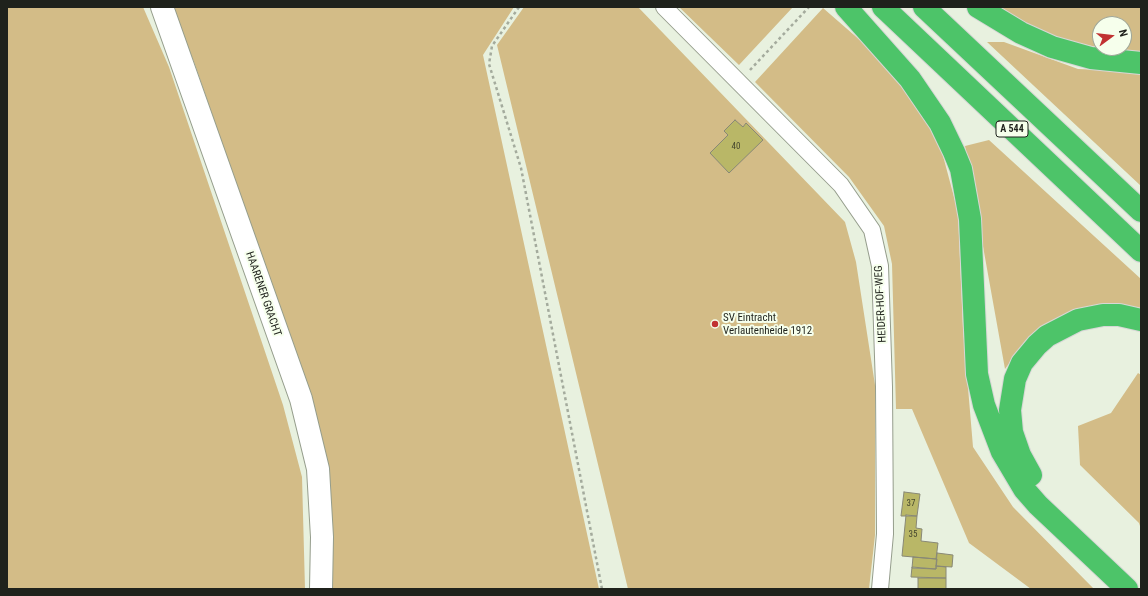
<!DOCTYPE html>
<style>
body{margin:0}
#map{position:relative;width:1148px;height:596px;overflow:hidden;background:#e8f1df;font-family:"Roboto Condensed",sans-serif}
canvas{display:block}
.frame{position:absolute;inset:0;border:8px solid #1f221c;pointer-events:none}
.north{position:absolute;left:1092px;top:16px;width:40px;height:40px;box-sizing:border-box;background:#f6ffec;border:1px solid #a0a799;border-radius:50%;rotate:75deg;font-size:11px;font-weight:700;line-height:16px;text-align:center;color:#1f221c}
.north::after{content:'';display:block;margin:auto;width:14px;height:18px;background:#c13232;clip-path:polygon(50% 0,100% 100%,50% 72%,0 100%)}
</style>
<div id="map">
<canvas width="1148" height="596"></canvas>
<div class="frame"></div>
<div class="north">N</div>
</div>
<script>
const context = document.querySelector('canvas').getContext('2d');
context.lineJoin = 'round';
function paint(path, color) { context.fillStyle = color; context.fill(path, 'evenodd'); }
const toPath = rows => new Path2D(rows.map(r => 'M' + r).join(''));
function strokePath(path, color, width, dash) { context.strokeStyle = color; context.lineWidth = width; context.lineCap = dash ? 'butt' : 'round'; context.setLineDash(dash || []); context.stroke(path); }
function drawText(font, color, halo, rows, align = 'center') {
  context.font = font + ' "Roboto Condensed",sans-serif'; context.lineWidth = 4; context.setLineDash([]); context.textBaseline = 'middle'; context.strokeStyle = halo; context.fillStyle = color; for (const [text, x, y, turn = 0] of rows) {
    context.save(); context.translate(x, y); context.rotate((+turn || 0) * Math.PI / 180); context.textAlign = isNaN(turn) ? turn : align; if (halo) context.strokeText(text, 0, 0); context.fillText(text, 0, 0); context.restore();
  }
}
paint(toPath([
 [7,7,143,7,169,67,283,405,302,477,305,589,7,589],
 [172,7,514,7,483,55,599,589,330,589,310,396,194,62],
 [524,7,638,7,845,222,856,262,875,385,875,535,869,589,628,589,497,45],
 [679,7,793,7,739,65],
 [992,7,1141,7,1141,51,1112,51,1100,48,1124,48,1124,24,1100,24,1100,48,1036,33],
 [823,8,892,68,938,137,958,212,963,328,973,447,1013,507,1094,589,1031,589,969,543,912,409,896,409,892,264,884,226,849,177,755,82],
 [987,42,1004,42,1078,69,1141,72,1141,186],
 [989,140,1141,279,1141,311,1097,306,1057,318,1028,338,1005,369,965,146],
 [1138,373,1141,375,1141,529,1139,523,1080,465,1078,426,1111,413]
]), '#d3bc87');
const building = toPath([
 [735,120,743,127,746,123,763,140,729,173,710,153,728,135,724,131,735,120],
 [904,492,920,494,917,516,901,516,904,492],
 [906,515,917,516,916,528,922,529,921,541,938,543,936,559,902,556,906,515],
 [937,553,953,555,952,567,936,566,937,553],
 [913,557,937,559,936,569,912,568,913,557],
 [936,566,946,567,946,578,911,577,912,567,936,569,936,566],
 [918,578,946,578,946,589,918,589,918,578]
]);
paint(building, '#b9b767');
strokePath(building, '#888876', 1);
const street = toPath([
 [664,7,841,185,872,230,880,266,884,387,885,534,880,589]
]);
const secondary = toPath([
 [162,7,301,399,318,469,322,537,321,589]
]);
const highway = toPath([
 [846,7,910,79,940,123,954,152,961,169,970,219,977,374,984,405,1002,452,1024,489,1038,505,1127,589],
 [883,7,1141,251],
 [924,7,1141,211],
 [978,7,1021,33,1052,47,1091,58,1141,63],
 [1031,475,1020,455,1012,432,1010,410,1015,379,1022,363,1037,345,1047,336,1078,320,1103,315,1119,315,1141,320]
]);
strokePath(street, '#959d8c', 18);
strokePath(secondary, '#959d8c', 24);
strokePath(highway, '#d7d7d6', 24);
strokePath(toPath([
 [519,7,492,46,489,64,521,168,602,589],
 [750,70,809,7]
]), '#a4ab9d', 2.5, [3, 3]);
strokePath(street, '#fff', 16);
strokePath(secondary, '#fff', 22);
strokePath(highway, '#4dc469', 22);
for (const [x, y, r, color] of [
 [715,324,4,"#c13232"]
]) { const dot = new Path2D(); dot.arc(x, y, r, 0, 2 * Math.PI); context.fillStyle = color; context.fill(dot); strokePath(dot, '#f6ffec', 1.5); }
drawText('9px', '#46472f', null, [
 ["40",736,147],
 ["37",911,504],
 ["35",913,535]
]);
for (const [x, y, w] of [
 [1012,129,32]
]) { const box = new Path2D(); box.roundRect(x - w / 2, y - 8, w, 16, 3); context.fillStyle = '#f6ffec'; context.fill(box); strokePath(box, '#1f221c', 1); }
drawText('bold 10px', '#1f221c', null, [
 ["A 544",1012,129]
]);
drawText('11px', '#1f221c', '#f6ffec', [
 ["HAARENER GRACHT",263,294,71],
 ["HEIDER-HOF-WEG",881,304,-93]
]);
drawText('11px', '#1f221c', '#f6ffec', [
 ["SV Eintracht",723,318],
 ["Verlautenheide 1912",723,331]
], 'left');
</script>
